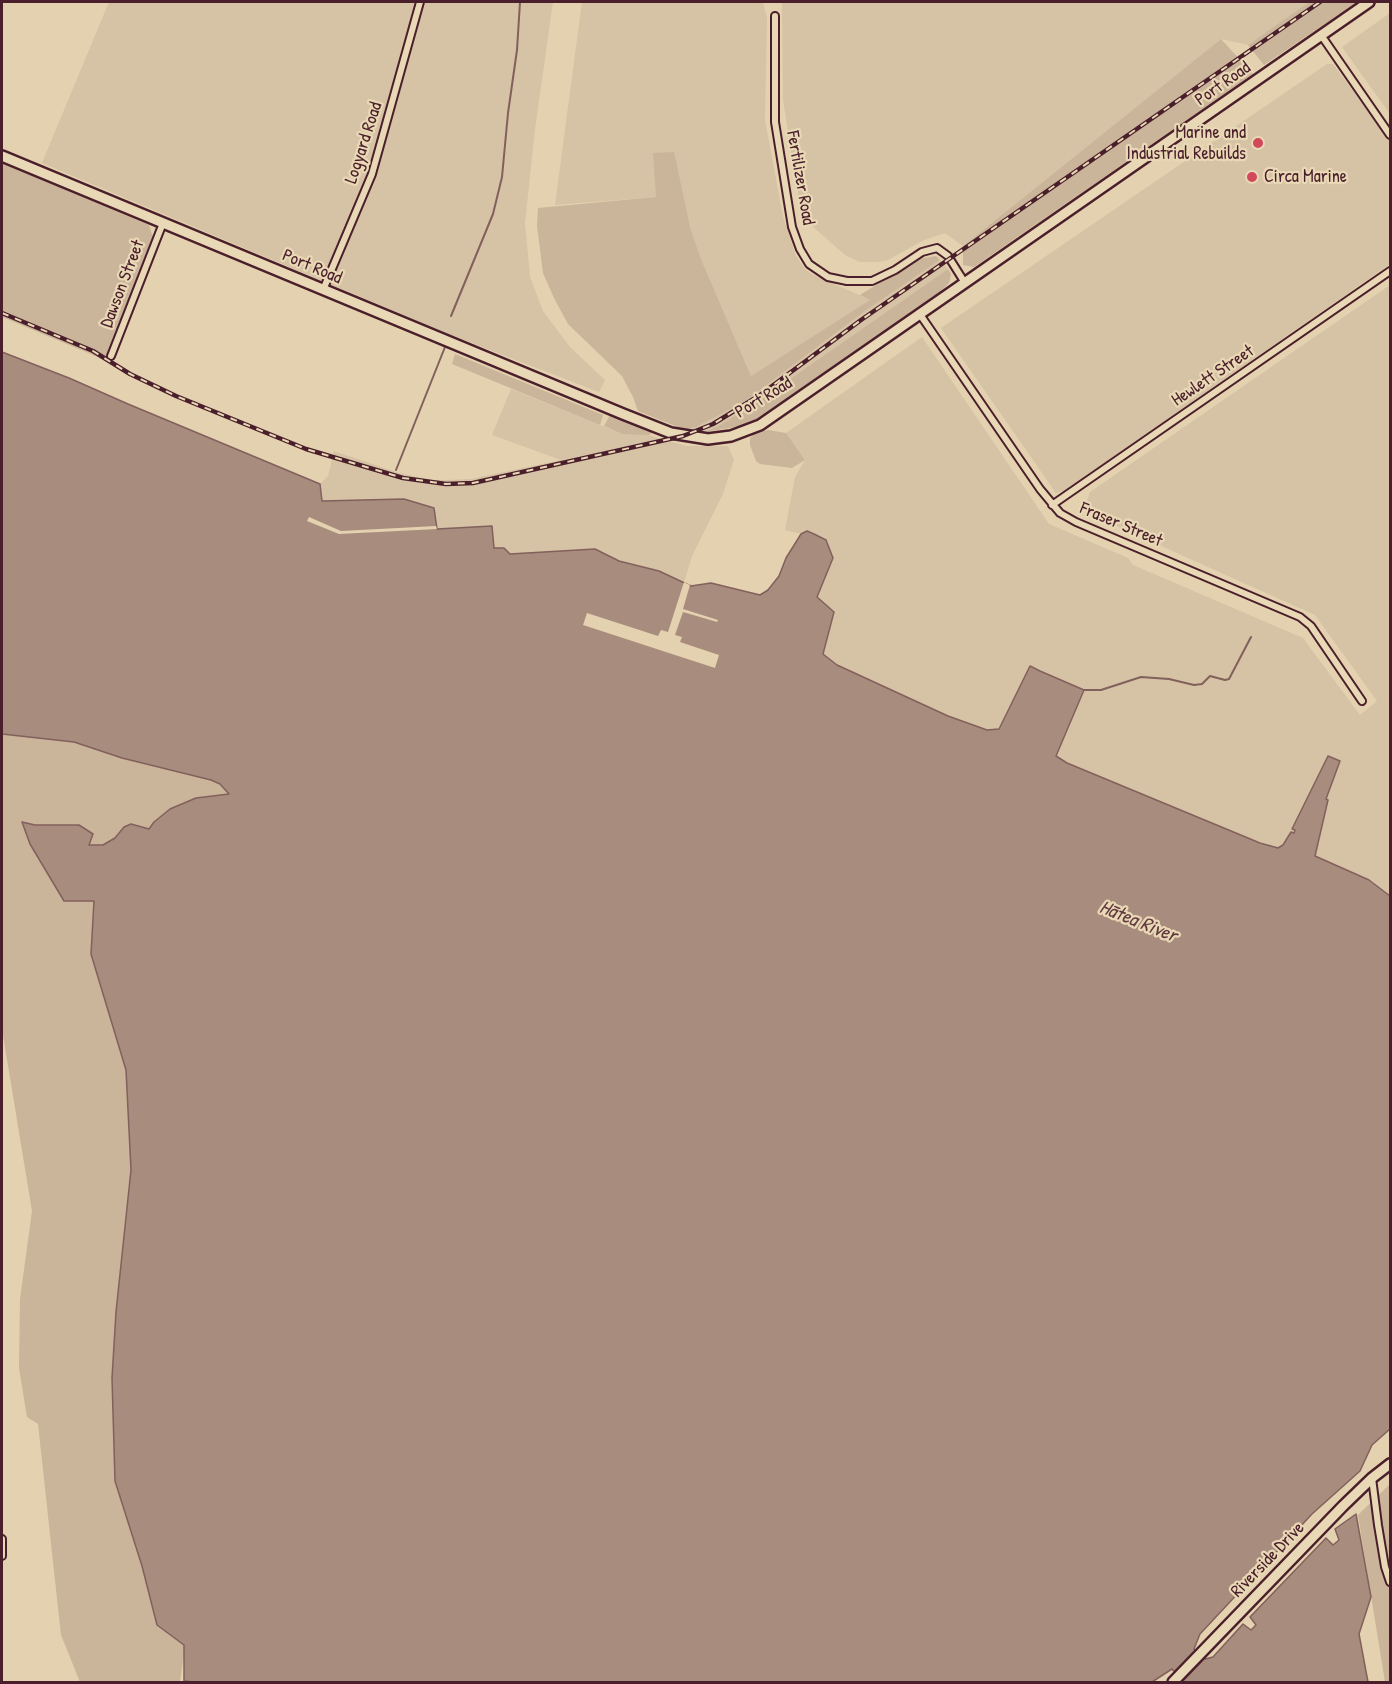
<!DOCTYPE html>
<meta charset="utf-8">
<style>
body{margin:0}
#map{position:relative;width:1392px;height:1684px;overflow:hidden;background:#e3d1af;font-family:"Patrick Hand",sans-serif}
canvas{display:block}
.frame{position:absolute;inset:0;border:3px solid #4a1f2b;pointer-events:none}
</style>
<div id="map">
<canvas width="1392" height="1684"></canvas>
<div class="frame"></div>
</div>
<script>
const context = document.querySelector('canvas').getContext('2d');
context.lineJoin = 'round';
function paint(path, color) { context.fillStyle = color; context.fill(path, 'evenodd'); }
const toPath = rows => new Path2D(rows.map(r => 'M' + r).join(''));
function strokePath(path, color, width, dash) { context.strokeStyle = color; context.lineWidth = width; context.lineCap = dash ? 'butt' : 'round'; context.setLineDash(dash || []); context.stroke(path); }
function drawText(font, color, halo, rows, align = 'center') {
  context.font = font + ' "Patrick Hand",sans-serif'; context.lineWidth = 4.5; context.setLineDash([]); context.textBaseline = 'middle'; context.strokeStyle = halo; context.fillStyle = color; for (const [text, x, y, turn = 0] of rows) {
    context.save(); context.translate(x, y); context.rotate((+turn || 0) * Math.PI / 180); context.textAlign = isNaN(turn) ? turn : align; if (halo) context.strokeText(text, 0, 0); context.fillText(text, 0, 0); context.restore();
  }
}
paint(toPath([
 [109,2,553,2,535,129,525,223,530,277,543,311,570,347,605,380,599,392,451,335,42,163],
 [582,2,763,2,767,18,765,120,783,217,796,256,805,269,813,275,871,300,751,376,701,259,690,227,656,197,555,205],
 [782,2,1309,2,1248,45,1221,39,963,246,945,233,924,240,888,260,878,262,860,262,845,255,802,217,783,100],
 [1390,13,1390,114,1342,47],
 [1327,64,1333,64,1390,141,1390,264,1064,491,1056,493,941,328],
 [940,260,948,269,747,409,718,426,705,432,687,429,696,427,744,402,865,311],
 [1390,285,1390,896,1369,880,1315,856,1326,799,1339,761,1328,756,1293,828,1295,830,1294,834,1291,832,1283,845,1278,848,1227,830,1067,763,1056,756,1084,690,1030,667,999,729,987,730,948,716,837,665,823,654,834,612,817,597,833,558,826,540,785,530,795,477,805,460,786,433,922,337,1049,524,1128,558,1133,565,1303,638,1360,715,1377,701,1315,615,1090,514,1085,507,1090,492],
 [511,389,622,434,645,434,686,446,728,446,734,460,723,494,692,556,684,582,659,571,619,561,595,549,510,554,494,548,492,526,437,529,404,499,322,501,320,484,328,476,334,451,399,473,431,480,448,480,471,479,561,460,492,435]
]), '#d6c2a4');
paint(toPath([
 [1309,2,1357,2,1264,65,1248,45],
 [1221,39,1253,74,974,267,963,265,963,246],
 [674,152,690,227,701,259,751,376,870,300,860,295,918,259,936,256,940,260,865,311,744,402,696,427,687,429,678,427,638,411,633,397,622,376,568,324,554,298,543,273,537,226,538,208,656,197,653,153],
 [2,163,149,225,153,237,105,360,2,317],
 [948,269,951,274,949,283,936,296,763,416,747,425,705,432,718,426,747,409],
 [455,354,603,415,600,425,452,364],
 [610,415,653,432,649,435,622,434,604,426],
 [768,430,786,433,805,460,792,468,760,464,756,461,750,445,750,438,754,434],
 [2,614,155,672,230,794,194,1682,184,1681,184,1652,180,1682,80,1682,61,1635,38,1424,27,1417,19,1368,20,1299,32,1211,2,1029],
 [1390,1484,1390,1682,1385,1682,1358,1515]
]), '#cab49a');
const water = toPath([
 [2,352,69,378,128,404,320,484,322,501,404,499,434,508,437,529,492,526,494,548,504,548,510,554,595,549,619,561,659,571,691,586,711,583,760,595,768,590,779,576,786,558,801,534,807,531,814,534,826,540,833,558,817,597,834,612,823,654,837,665,948,716,987,730,999,729,1030,666,1040,671,1084,690,1056,756,1067,763,1260,843,1278,848,1283,845,1291,832,1294,833,1295,830,1292,829,1328,756,1340,761,1326,799,1328,800,1315,856,1369,880,1390,896,1390,1429,1372,1445,1360,1471,1312,1514,1200,1634,1194,1649,1205,1659,1213,1657,1243,1624,1251,1630,1256,1625,1250,1617,1326,1538,1333,1545,1339,1540,1335,1529,1356,1514,1371,1597,1359,1634,1368,1682,1183,1682,1172,1669,1152,1682,194,1682,184,1681,184,1645,157,1625,142,1566,115,1481,112,1378,116,1312,131,1170,126,1070,91,954,94,901,64,901,30,844,22,822,35,825,79,825,93,834,89,845,103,845,115,838,124,827,131,824,149,829,154,822,170,809,196,798,229,794,220,784,211,780,122,758,74,742,2,734,2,352]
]);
paint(water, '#a88c7d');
strokePath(water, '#82605c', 1.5);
paint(toPath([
 [309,517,341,531,436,526,437,529,339,534,307,521],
 [684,582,690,585,683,609,718,620,717,622,683,612,675,635,682,637,680,642,719,655,715,668,583,625,587,613,658,636,661,630,668,632]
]), '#e3d1af');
strokePath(toPath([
 [451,316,493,214,502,177,508,113,517,50,520,2],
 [396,470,445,347],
 [1084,690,1101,690,1141,677,1169,679,1194,685,1202,684,1210,676,1225,680,1229,679,1251,637]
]), '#82605c', 2);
const minor = toPath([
 [775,16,775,122,792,227,800,249,809,264,828,277,847,281,872,281,895,270,922,252,937,248,948,256,965,283],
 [1321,35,1390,135],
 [323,290,372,174,420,2],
 [919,313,1040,489,1060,513,1076,522,1300,617,1311,626,1362,701],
 [111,356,163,223],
 [1052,505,1390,271],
 [1372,1478,1378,1525,1385,1567,1390,1582],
 [2,1539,2,1556]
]);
const secondary = toPath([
 [2,156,623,414,671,433,708,439,731,436,760,425,1369,2],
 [1173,1682,1343,1506,1372,1478,1390,1464]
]);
strokePath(minor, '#4a1f2b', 10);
strokePath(secondary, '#4a1f2b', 14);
strokePath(minor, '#e9d8b5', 6);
strokePath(secondary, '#e9d8b5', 9);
const rail = toPath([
 [2,313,93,351,130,374,176,396,306,449,403,478,446,484,473,483,683,436,713,424,760,395,861,320,1320,2]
]);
strokePath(rail, '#4a1f2b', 4.5);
strokePath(rail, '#e9d8b5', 2, [7]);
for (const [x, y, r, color] of [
 [1258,143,6,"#d1495b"],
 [1252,177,6,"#d1495b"]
]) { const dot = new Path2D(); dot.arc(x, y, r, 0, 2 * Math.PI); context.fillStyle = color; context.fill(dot); strokePath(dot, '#e9d8b5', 2); }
drawText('18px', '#4a1f2b', '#e9d8b5', [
 ["Port Road",1223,84,-35],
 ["Logyard Road",364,143,-72],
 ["Fertilizer Road",800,178,80],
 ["Port Road",312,267,23],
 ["Dawson Street",123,284,-69],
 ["Hewlett Street",1213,376,-34],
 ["Port Road",764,398,-31],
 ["Fraser Street",1121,525,23],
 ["Riverside Drive",1268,1560,-46]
]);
drawText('18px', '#4a1f2b', '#e9d8b5', [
 ["Marine and",1246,133],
 ["Industrial Rebuilds",1246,154],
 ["Circa Marine",1264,177,"left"]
], 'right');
drawText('italic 20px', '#623a40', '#e9d8b5', [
 ["Hātea River",1138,922,22]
]);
</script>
